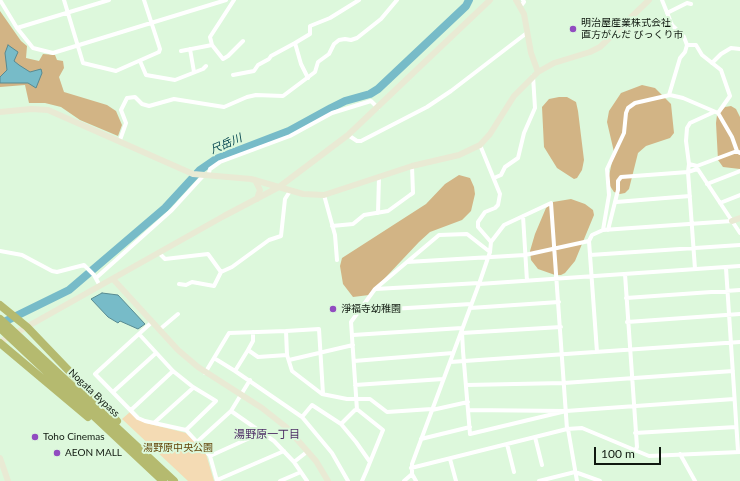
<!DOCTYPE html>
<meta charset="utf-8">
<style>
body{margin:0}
#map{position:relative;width:740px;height:481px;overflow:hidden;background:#ddf8dc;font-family:Lato,sans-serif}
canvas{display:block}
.scale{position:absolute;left:594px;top:447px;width:67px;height:18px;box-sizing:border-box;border:2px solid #101910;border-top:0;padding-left:5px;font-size:12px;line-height:14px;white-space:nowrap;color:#101910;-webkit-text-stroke:3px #ddf8dc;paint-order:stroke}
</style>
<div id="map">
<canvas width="740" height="481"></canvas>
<div class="scale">100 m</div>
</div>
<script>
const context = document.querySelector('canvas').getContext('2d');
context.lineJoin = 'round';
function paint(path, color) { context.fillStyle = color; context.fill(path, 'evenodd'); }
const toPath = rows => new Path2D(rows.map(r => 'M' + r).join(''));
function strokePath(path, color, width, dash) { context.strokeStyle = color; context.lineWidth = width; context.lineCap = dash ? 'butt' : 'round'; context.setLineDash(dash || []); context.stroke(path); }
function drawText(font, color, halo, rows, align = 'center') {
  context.font = font + ' Lato,"Noto Sans JP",sans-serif'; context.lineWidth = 4; context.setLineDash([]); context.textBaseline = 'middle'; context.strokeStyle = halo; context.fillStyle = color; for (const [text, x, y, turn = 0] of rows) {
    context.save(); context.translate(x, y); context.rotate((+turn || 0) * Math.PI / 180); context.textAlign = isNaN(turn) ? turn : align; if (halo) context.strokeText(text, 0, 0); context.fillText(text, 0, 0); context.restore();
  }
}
paint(toPath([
 [130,412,146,423,186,433,206,454,214,481,188,481,122,419]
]), '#f4dbb4');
paint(toPath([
 [0,11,21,41,27,46,26,58,39,61,43,54,55,55,57,60,63,61,64,68,59,77,64,92,107,105,116,111,122,125,118,136,80,120,61,107,45,103,29,103,25,85,0,87],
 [642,85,655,88,671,104,674,133,670,138,646,146,638,153,629,189,625,193,620,194,614,192,610,186,609,176,614,152,607,122,609,111,621,93],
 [559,97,567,97,576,102,578,111,584,160,582,170,577,178,574,179,557,168,544,147,542,107,549,99],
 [731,106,736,109,740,117,740,169,723,167,718,160,716,123,717,115,725,107],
 [459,175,470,178,474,187,475,194,471,211,462,220,430,232,419,242,369,295,353,297,343,284,340,266,342,258,426,204,445,184],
 [571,199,585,204,593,210,594,215,575,261,565,273,561,275,555,275,538,269,531,260,530,251,535,234,546,208,553,202]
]), '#d2b485');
const water = toPath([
 [8,45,18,52,14,61,19,65,30,72,41,69,42,73,36,88,28,83,0,83,0,77,7,70,5,53,8,45],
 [102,293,118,295,145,324,138,329,120,321,118,323,108,317,91,299,102,293]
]);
paint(water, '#77bbc8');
strokePath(water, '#588a91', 1);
strokePath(toPath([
 [0,324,69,290,165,208,200,170,216,159,289,131,331,108,345,101,370,94,378,89,466,6,469,0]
]), '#77bbc8', 8);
strokePath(toPath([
 [0,0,17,28,33,48,53,53,226,0],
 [64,0,83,63,116,71,159,52,160,49,144,0],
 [234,0,210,37,212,45,223,59,228,56,243,41],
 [662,0,672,25,684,37,687,45,685,52,680,58,669,95],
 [520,7,524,2,523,0],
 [667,13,687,3,691,4],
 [17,28,109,0],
 [687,45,696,45,702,55,721,70,730,96,718,113],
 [190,49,194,72],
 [181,51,212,45],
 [140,61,146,75,175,80,203,69,206,66],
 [712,63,721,54,731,48,740,49],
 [233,75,254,71,258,65,269,59,271,56,295,43],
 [308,78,301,64,295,43,310,34,310,26,330,18,359,0],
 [714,112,690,123,687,128,686,141,689,164,697,166,737,151,740,153],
 [348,135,357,141,361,141,427,107,451,91,528,32],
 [120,140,126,123,121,110,127,98,135,97,142,104,149,106,174,99,224,107,247,97,256,95,283,96,315,72,318,62,329,54,334,44,339,40,345,39,351,40,357,38,381,19,397,0],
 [480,145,500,194,498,205,495,208,485,212,478,222,478,227,491,242],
 [697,168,740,233],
 [208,176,210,169,220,162,290,136,332,113,371,101,378,108],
 [494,178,501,175,505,167,518,158,524,133,535,108,533,76],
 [707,184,740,171],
 [324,195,335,235,337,260],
 [616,202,690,196],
 [720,203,740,195],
 [378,213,379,177],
 [523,216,527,281],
 [332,226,353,224,364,215,388,211,410,195,413,193,412,166],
 [603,230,609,195,607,169,624,133,626,113,628,108,635,103,670,95,683,98,718,113,732,137,737,151],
 [608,230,618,190,618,181,621,177,688,172,689,164],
 [0,251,22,255,52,271,57,272,84,265,94,275,100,286],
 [159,253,165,259,208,254,221,272],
 [590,255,740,245],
 [407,262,525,255,589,241],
 [726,268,738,451],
 [695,269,688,172,697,169],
 [625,274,637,447,635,451],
 [96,278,172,210,204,175],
 [179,284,186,285,192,282,214,286,221,272,232,267,269,240,281,236,285,199,290,191],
 [479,284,740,266],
 [376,289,479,283],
 [626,298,740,290],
 [470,308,559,302],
 [360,311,471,304],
 [152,322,95,374,138,418,145,421,186,430,210,456,217,481],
 [627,322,740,314],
 [159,330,178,314],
 [286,331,319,329,323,394],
 [253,332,253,341,248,350,258,357,287,355],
 [462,332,463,351,470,434,566,411,468,410],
 [462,333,561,327],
 [139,334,173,371,193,387,216,401,186,430],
 [353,335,462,328],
 [597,352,589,241,592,235,603,230,732,221],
 [214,358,235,371,248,350],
 [289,360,353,345],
 [354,361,453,353],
 [450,362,740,342],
 [235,371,302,417,332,453,348,481],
 [205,373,229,333,286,331,287,355,292,371,322,394,347,399,370,399,387,412,432,409],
 [355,385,443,379],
 [466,385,564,383,733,371],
 [113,392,155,354],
 [131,410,173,371],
 [357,410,351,322,375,289,439,235,467,234,490,252],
 [432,410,468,402],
 [231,411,250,380],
 [566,411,734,399],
 [302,417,312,405,341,424],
 [154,423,193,388],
 [568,429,577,481],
 [635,433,736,427],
 [535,437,542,465],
 [421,439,470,427],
 [198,441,231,411,274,441,294,462,307,481],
 [507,444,514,472],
 [680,454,695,481],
 [210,456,263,432],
 [450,459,456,481],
 [294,462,308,451],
 [411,468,567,429,582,428,649,456,740,452],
 [217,480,284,451],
 [280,481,301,472],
 [362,481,366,472,383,430,358,410,355,410,341,424,356,442,370,462],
 [404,481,412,474],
 [416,481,412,474,412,464,479,284,490,252,491,242,504,225,551,203,567,429],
 [539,481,575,472,600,481]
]), '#fff', 4);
strokePath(toPath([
 [516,0,524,14,531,53,538,72],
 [0,112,31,109,48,110,193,174,251,179,303,194,324,195,412,166,459,155,480,145,490,134,514,96,538,72,554,63,590,52,600,47,649,0],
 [255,180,260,190,257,199],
 [732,221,740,218],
 [113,279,178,350,198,367,262,408,286,427,316,461,328,481],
 [0,342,224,216,279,187,348,135,490,0],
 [0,458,8,481]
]), '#e9ead4', 6);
strokePath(toPath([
 [0,305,27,327,117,421],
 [0,319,174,481],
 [0,328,163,481],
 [0,343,88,417]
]), '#b5ba6f', 8);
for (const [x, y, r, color] of [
 [573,29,4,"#914cc0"],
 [333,309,4,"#914cc0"],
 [35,437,4,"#914cc0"],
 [57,453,4,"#914cc0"]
]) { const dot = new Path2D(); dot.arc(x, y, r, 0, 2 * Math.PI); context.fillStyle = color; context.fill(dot); strokePath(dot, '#ddf8dc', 1.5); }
drawText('10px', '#101910', '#ddf8dc', [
 ["明治屋産業株式会社",581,23],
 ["直方がんだ びっくり市",581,35],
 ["淨福寺幼稚園",341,309],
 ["Toho Cinemas",43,437],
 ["AEON MALL",65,453]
], 'left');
drawText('10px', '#101910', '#ddf8dc', [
 ["Nogata Bypass",94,393,43]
]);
drawText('10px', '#64460b', '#ddf8dc', [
 ["湯野原中央公園",178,448]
]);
drawText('italic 11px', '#02444e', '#ddf8dc', [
 ["尺岳川",226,144,-23]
]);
drawText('11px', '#4e2d66', '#ddf8dc', [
 ["湯野原一丁目",267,434]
]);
</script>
